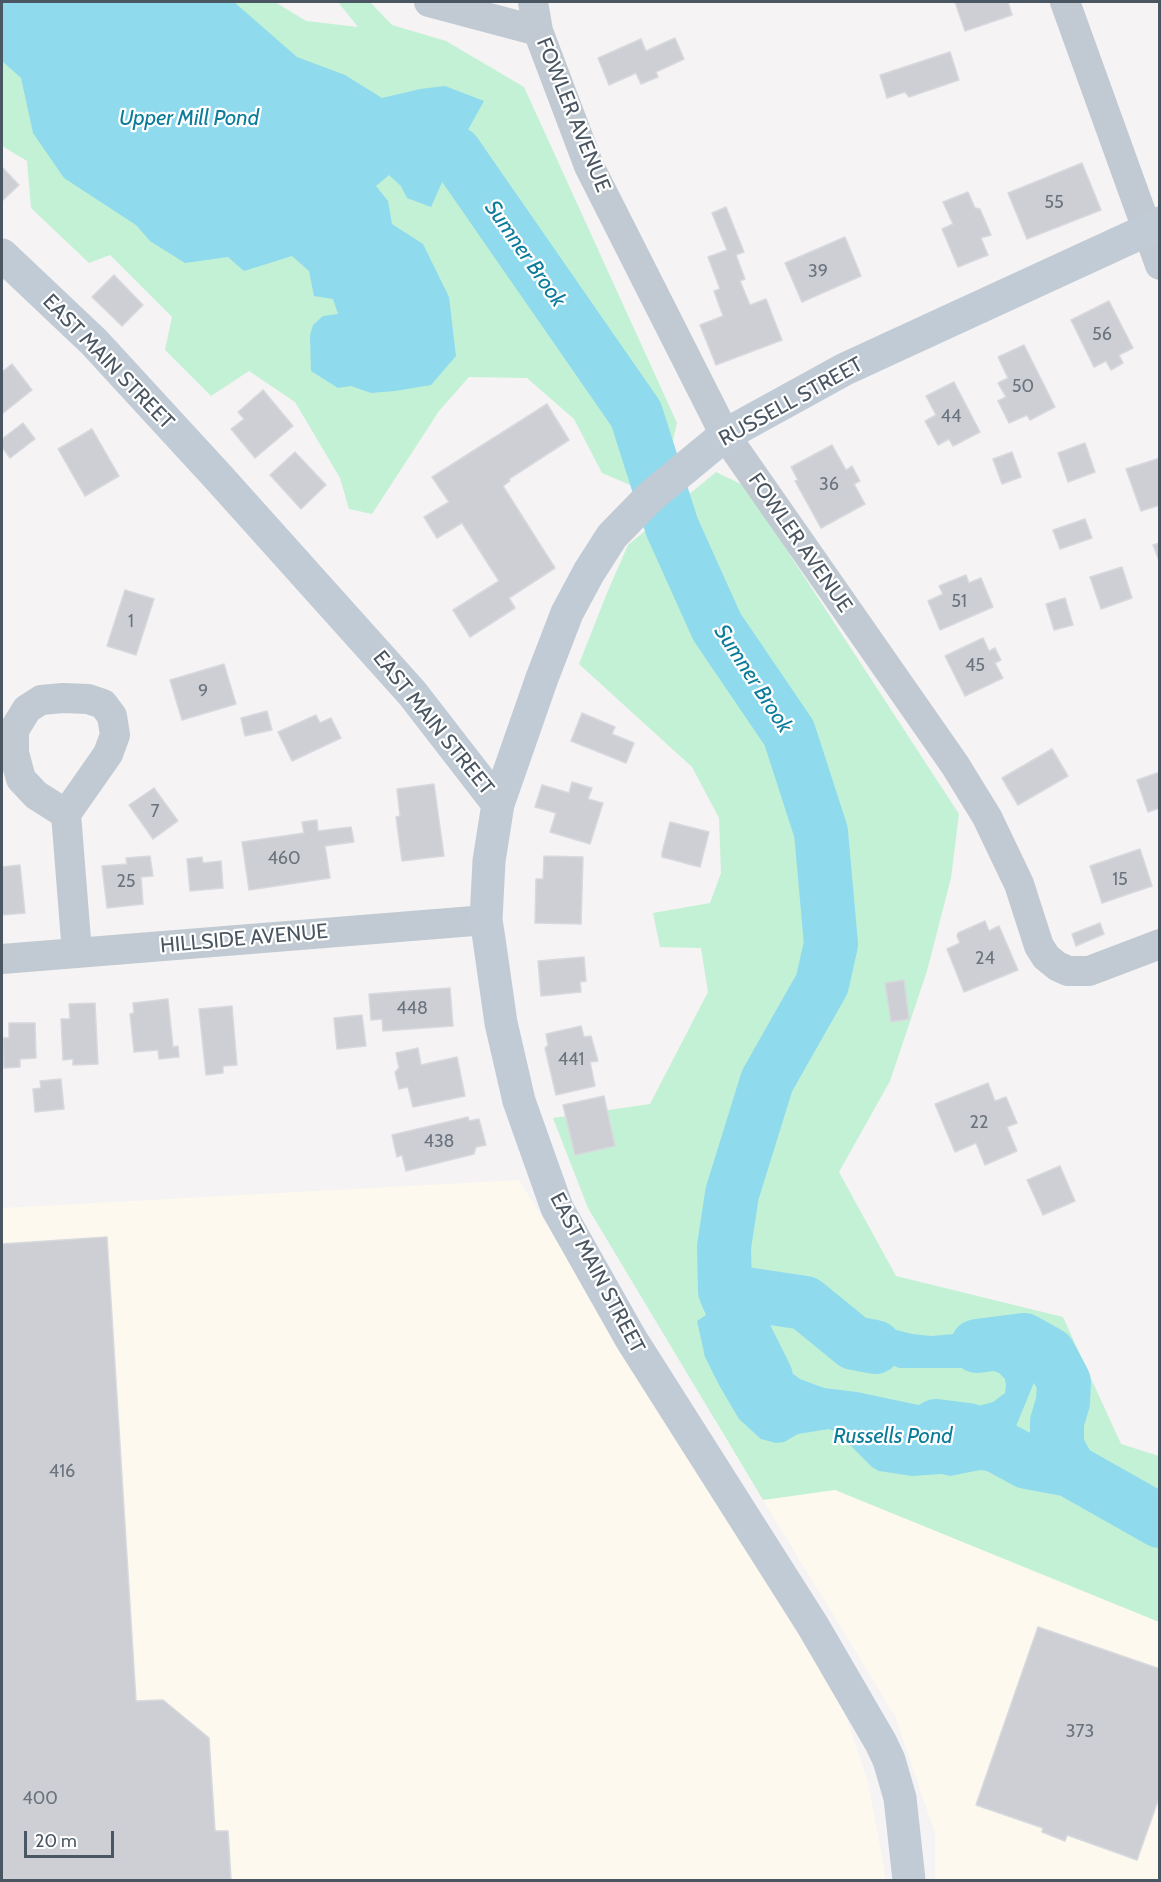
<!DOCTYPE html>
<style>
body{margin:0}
#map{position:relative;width:1161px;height:1882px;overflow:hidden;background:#f5f3f3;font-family:Cabin,sans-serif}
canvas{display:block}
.frame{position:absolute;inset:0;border:3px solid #4a5661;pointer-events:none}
.scale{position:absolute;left:24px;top:1831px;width:90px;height:27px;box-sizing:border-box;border:3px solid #4a5661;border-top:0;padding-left:8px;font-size:18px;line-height:21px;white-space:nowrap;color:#4a5661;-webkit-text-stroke:4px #fff;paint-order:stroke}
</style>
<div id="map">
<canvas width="1161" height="1882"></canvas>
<div class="frame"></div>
<div class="scale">20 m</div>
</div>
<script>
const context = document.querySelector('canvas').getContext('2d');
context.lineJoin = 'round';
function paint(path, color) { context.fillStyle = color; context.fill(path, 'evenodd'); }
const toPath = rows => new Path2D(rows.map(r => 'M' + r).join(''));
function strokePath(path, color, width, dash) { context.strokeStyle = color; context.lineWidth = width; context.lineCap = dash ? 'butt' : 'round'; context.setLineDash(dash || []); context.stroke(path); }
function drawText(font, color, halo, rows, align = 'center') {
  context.font = font + ' Cabin,sans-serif'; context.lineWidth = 4.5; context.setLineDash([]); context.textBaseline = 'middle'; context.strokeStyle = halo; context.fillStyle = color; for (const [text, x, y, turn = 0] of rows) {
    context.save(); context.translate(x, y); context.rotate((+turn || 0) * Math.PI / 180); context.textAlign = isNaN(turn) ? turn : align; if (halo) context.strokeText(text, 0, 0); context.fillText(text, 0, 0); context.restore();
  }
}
paint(toPath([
 [519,1180,843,1707,868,1783,884,1867,885,1880,2,1880,2,1208],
 [714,1420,1159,1591,1159,1880,935,1880,935,1833,895,1716]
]), '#fdf9ef');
paint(toPath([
 [2,2,275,2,306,21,358,27,338,2,370,2,392,25,446,41,524,87,677,423,672,444,635,487,602,473,574,419,527,378,469,377,439,411,372,514,349,509,340,478,295,402,249,371,211,396,165,350,172,317,110,255,89,263,31,208,27,161,2,146],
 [716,472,745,486,959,814,951,878,927,971,890,1081,839,1172,896,1276,1063,1317,1121,1444,1159,1456,1159,1622,835,1490,763,1500,588,1208,553,1118,650,1104,708,992,701,948,660,947,653,913,710,903,721,873,719,818,692,767,579,664,607,593,628,545]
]), '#c3f1d5');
paint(toPath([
 [2,2,234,2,297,57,345,75,382,98,420,89,445,86,484,101,455,153,431,207,407,198,401,186,389,175,376,186,388,201,392,224,423,244,449,297,456,356,431,385,395,391,371,393,351,386,338,388,311,371,310,335,313,325,323,316,338,314,333,299,314,296,309,271,292,256,244,271,228,257,185,263,150,241,136,225,64,178,33,133,21,78,2,61],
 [821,1302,828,1302,855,1312,881,1326,912,1334,931,1336,1001,1330,1031,1333,1052,1339,997,1472,980,1470,950,1476,942,1474,912,1476,879,1471,872,1467,837,1432,829,1429,798,1434,784,1442,776,1443,761,1439,739,1419,719,1385,705,1357,697,1321,709,1313,724,1308,752,1317,759,1321,764,1335,774,1353,789,1371,800,1379,824,1388,857,1392,923,1406,954,1408,978,1406,993,1402,1005,1393,1006,1386,1005,1379,999,1373,985,1368,899,1368,878,1359,855,1353,836,1341,813,1320,813,1313]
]), '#90daee');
strokePath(toPath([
 [385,134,455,153,636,414,672,527,717,627,789,733,821,832,831,944,822,984,767,1081,732,1194,724,1247,725,1291,740,1325,766,1377],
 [725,1291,805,1303,854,1343,875,1347],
 [977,1346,1024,1340,1049,1354,1064,1382,1063,1402,1057,1422,1057,1447,1070,1470],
 [936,1426,968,1430,1027,1462,1070,1470,1160,1521]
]), '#90daee', 54);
const building = toPath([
 [955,2,1008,2,1012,15,965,31,955,2],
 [675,38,684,59,656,72,658,77,641,84,636,73,609,85,598,58,641,39,646,51,675,38],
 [950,52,959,80,909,97,905,92,887,98,880,75,950,52],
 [1082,163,1101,210,1027,239,1008,193,1082,163],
 [2,167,19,185,2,201,2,167],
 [968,192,975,208,980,209,991,235,981,238,988,255,958,267,942,229,953,224,943,202,968,192],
 [726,207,744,252,736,255,745,279,740,281,750,305,766,299,782,340,716,365,700,325,723,316,714,291,720,289,708,257,727,250,712,213,726,207],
 [845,237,861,276,802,302,785,263,845,237],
 [114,275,143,305,122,326,92,297,114,275],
 [1109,301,1133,348,1119,355,1123,363,1111,370,1106,361,1094,367,1071,320,1109,301],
 [1024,345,1055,407,1030,420,1027,415,1009,423,998,401,1006,397,998,383,1008,378,998,357,1024,345],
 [12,364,32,390,2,414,2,372,12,364],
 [954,382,980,432,953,446,949,439,938,445,925,421,936,415,926,396,954,382],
 [263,390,293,426,255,458,231,429,244,419,238,412,263,390],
 [547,404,569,440,509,479,510,481,503,486,555,568,509,598,515,608,470,637,453,610,499,581,462,523,437,538,424,517,449,502,432,477,547,404],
 [23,423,35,439,10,458,2,447,2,439,23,423],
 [92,429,119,476,85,496,58,449,92,429],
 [1085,443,1095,472,1068,482,1058,453,1085,443],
 [832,445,846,470,852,466,860,481,854,484,865,504,821,528,795,481,798,480,791,467,832,445],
 [295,452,326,485,301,509,270,475,295,452],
 [1012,452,1021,477,1002,484,993,459,1012,452],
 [1160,458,1160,505,1141,511,1126,469,1160,458],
 [1085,519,1092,538,1060,549,1053,530,1085,519],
 [1160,543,1160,563,1153,545,1160,543],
 [1122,567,1132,598,1101,609,1090,577,1122,567],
 [966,575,969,583,981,578,993,607,940,630,928,601,943,594,939,586,966,575],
 [125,590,154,599,136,655,107,646,125,590],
 [1065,598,1073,625,1054,630,1046,604,1065,598],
 [983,638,989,651,995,648,1001,660,995,663,1003,678,965,696,945,656,983,638],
 [224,664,236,704,182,720,170,680,224,664],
 [267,711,272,730,245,736,241,718,267,711],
 [582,713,615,727,612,734,634,743,626,763,571,741,582,713],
 [316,715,320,723,331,718,341,738,292,761,278,732,316,715],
 [1052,749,1068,776,1018,805,1002,778,1052,749],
 [1160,772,1160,808,1148,812,1137,780,1160,772],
 [572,782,592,788,588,799,603,803,590,844,550,832,556,813,535,807,542,785,569,793,572,782],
 [434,784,444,856,402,861,396,817,400,816,397,789,434,784],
 [154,788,178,821,153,839,129,805,154,788],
 [317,820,318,831,351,827,354,842,325,846,330,878,249,890,242,842,304,833,302,822,317,820],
 [670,822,709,832,700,867,662,857,662,853,670,822],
 [1140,849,1152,886,1102,903,1090,866,1140,849],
 [150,856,153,876,141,877,143,904,107,908,102,866,127,864,126,858,150,856],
 [544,856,583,857,581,924,535,923,536,879,543,879,544,856],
 [202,857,203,863,221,861,223,888,190,891,187,859,202,857],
 [20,865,25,913,2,915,2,867,20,865],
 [985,921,989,931,999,926,1018,970,964,992,947,949,960,943,957,936,958,933,985,921],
 [1100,923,1104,934,1076,946,1072,934,1100,923],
 [584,957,586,981,580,982,581,992,541,996,538,961,584,957],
 [904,980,909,1019,891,1022,885,983,904,980],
 [450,988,453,1026,383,1031,382,1019,371,1020,369,994,450,988],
 [168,999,173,1047,178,1046,179,1057,159,1059,158,1050,134,1052,130,1014,134,1013,133,1003,168,999],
 [95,1003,98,1064,73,1065,73,1059,63,1060,61,1019,70,1019,69,1004,95,1003],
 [232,1006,237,1065,223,1066,223,1073,206,1075,199,1009,232,1006],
 [362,1015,366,1046,337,1049,334,1018,362,1015],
 [9,1023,35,1023,36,1058,20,1059,20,1067,4,1068,3,1038,9,1038,9,1023],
 [581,1026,584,1037,591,1036,598,1061,590,1062,595,1086,556,1095,545,1048,548,1045,546,1034,581,1026],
 [418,1048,421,1065,457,1057,465,1096,413,1107,408,1087,399,1089,395,1072,399,1068,396,1053,418,1048],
 [61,1079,64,1109,35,1112,33,1089,41,1088,40,1081,61,1079],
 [988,1083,995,1101,1006,1097,1017,1123,1007,1127,1017,1151,985,1165,976,1143,955,1152,935,1104,988,1083],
 [604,1096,615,1146,575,1155,563,1105,604,1096],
 [468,1117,469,1121,479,1119,486,1145,476,1147,474,1154,406,1171,402,1155,397,1157,392,1135,468,1117],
 [1060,1166,1075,1201,1043,1215,1027,1180,1060,1166],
 [107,1237,136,1701,163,1700,209,1738,215,1831,228,1831,231,1880,2,1880,2,1244,107,1237],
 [1038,1627,1160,1669,1160,1795,1137,1860,1067,1835,1065,1841,1042,1832,1043,1828,976,1805,1038,1627]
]);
paint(building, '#cdcfd5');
strokePath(building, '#d7d9de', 1.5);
strokePath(toPath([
 [429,2,538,31],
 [533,2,538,31,589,166,725,435,955,765,987,817,1019,884,1039,946,1046,957,1057,966,1068,971,1089,971,1160,944],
 [1065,2,1160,265],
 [66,814,36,795,21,779,14,753,14,730,27,709,41,700,63,698,88,699,103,704,112,716,115,735,108,754,66,814,77,953],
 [2,959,486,920]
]), '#c1cad2', 30);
strokePath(toPath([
 [2,255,94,342,220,479,412,693,498,804],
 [909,1880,900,1798,889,1760,881,1743,813,1626,631,1339,557,1208,519,1101,501,1023,489,939,486,920,489,861,498,804,542,678,567,613,589,572,612,536,650,497,725,435,845,369,1147,230,1160,223]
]), '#c1cbd6', 33);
drawText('18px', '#6b747e', null, [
 ["55",1054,203],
 ["39",818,272],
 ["56",1102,335],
 ["50",1023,387],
 ["44",951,417],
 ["36",829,485],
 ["51",959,602],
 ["1",131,622],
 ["45",975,666],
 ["9",203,692],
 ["7",155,812],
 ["460",284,859],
 ["15",1120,880],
 ["25",126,882],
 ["24",985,959],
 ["448",412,1009],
 ["441",571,1060],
 ["22",979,1123],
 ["438",439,1142],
 ["416",62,1472],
 ["373",1080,1732],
 ["400",40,1799]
]);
drawText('21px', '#4a5661', '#fff', [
 ["FOWLER AVENUE",573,115,68],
 ["EAST MAIN STREET",108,362,46],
 ["RUSSELL STREET",791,402,-29],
 ["FOWLER AVENUE",800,543,55],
 ["EAST MAIN STREET",433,723,51],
 ["HILLSIDE AVENUE",244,939,-5],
 ["EAST MAIN STREET",597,1273,62]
]);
drawText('italic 22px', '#0c7c9b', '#fff', [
 ["Upper Mill Pond",189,119],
 ["Sumner Brook",525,254,55],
 ["Sumner Brook",753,679,57],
 ["Russells Pond",893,1437]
]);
</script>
